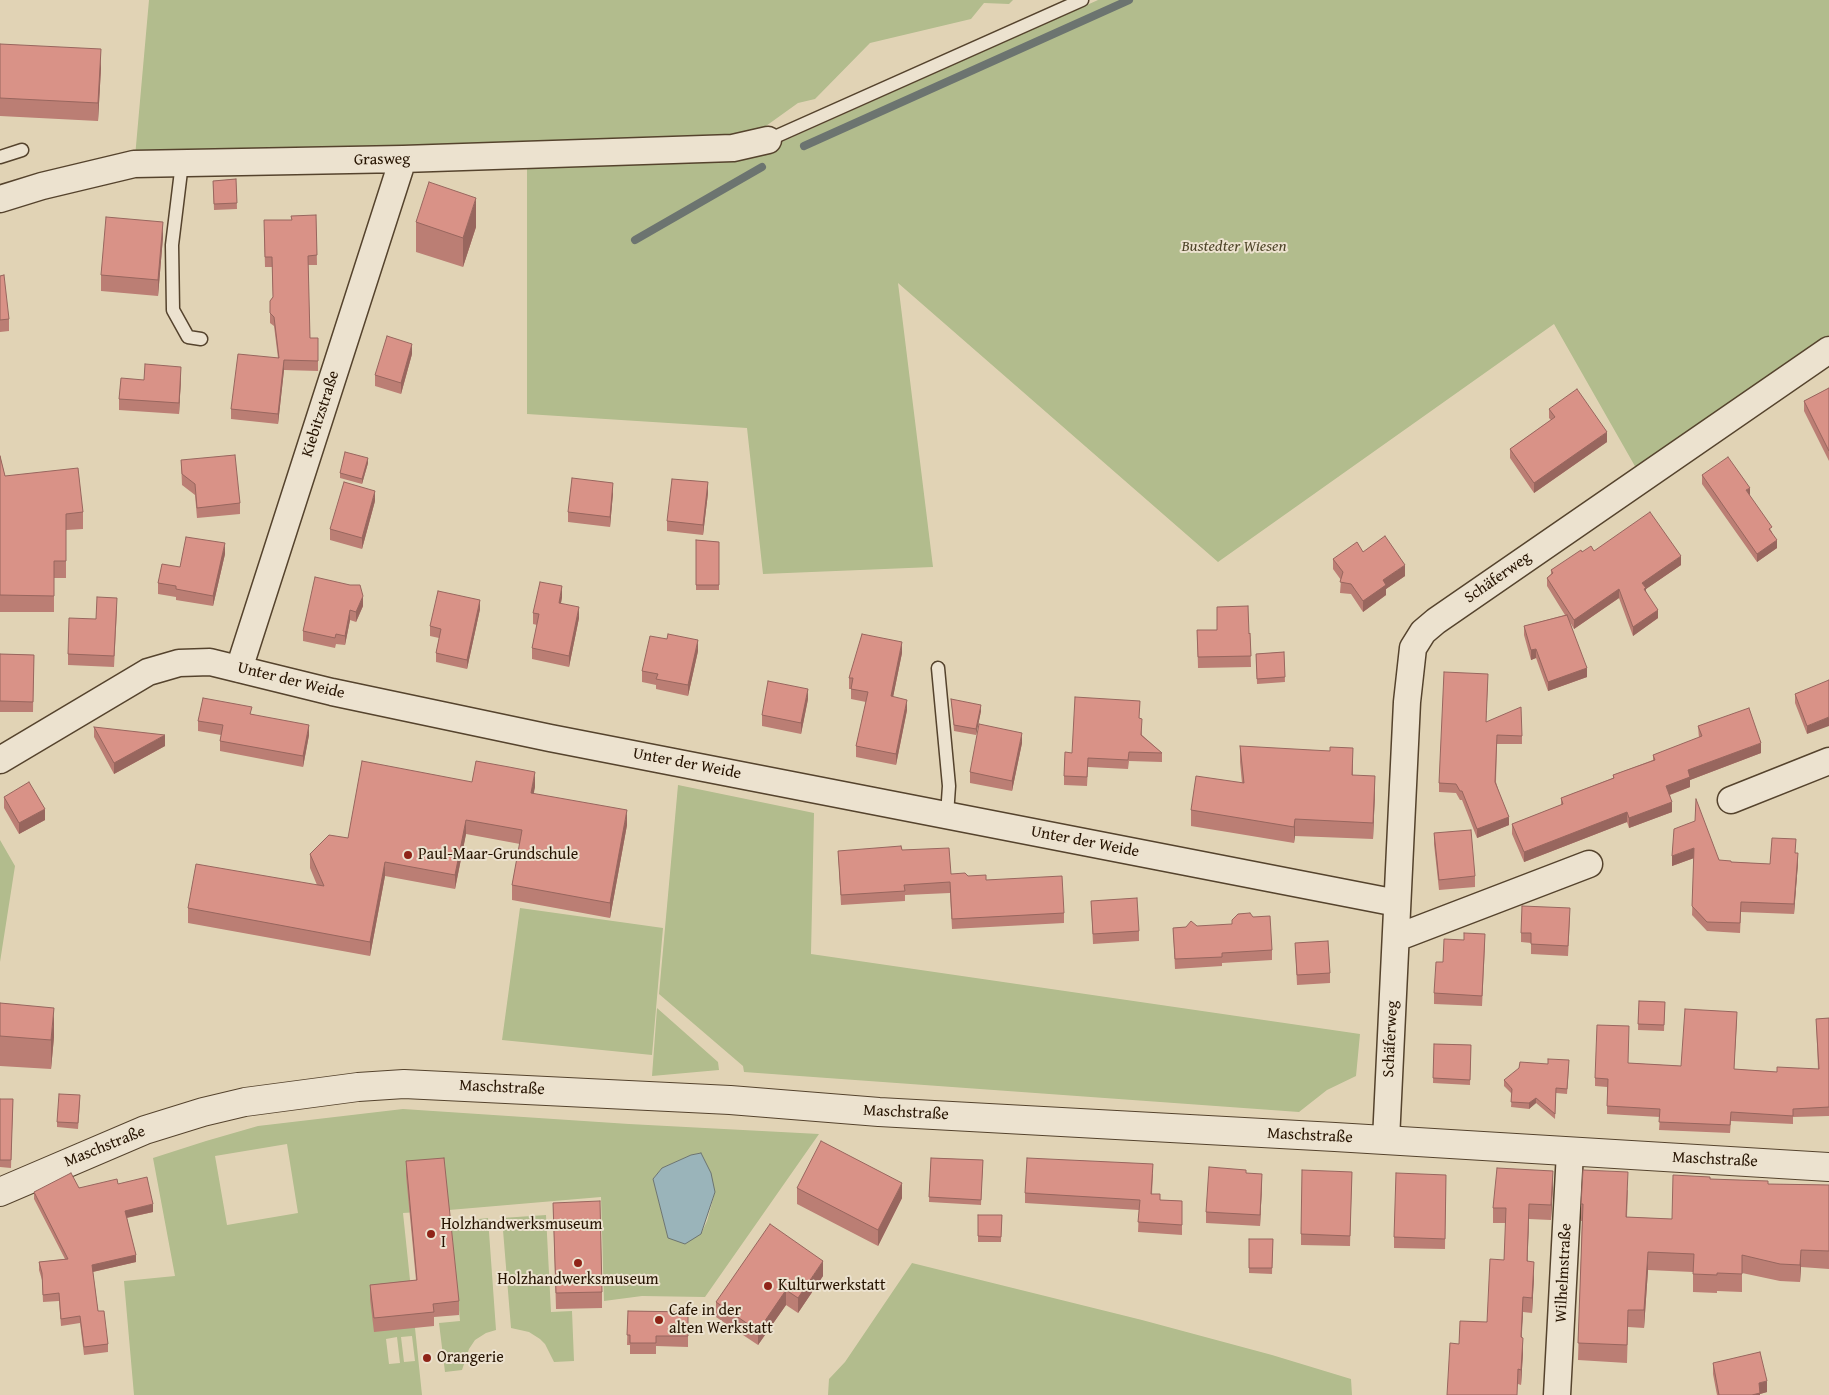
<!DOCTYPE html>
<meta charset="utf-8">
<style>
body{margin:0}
canvas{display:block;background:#e1d3b5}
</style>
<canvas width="1829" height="1395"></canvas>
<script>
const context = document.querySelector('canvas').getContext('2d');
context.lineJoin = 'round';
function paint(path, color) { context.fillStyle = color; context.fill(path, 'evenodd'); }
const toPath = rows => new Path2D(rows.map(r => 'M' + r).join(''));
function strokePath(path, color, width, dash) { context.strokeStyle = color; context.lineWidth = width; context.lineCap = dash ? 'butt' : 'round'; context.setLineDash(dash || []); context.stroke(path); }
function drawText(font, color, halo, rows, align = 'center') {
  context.font = font + ' "Gentium Book Plus",serif'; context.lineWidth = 4; context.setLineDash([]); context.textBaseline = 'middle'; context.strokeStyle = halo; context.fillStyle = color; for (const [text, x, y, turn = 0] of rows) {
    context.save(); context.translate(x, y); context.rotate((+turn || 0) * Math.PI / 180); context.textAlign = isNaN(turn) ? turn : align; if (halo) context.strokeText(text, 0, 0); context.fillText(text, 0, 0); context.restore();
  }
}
paint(toPath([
 [149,0,1013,0,1009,4,984,3,971,19,870,43,815,99,798,103,752,136,135,157],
 [1098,0,1829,0,1829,335,1636,468,1554,324,1218,562,898,283,933,567,763,574,747,428,527,414,527,167,755,154],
 [678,785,814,813,811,954,1360,1034,1356,1076,1327,1090,1299,1112,744,1072,743,1066,659,994],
 [0,840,15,866,0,962],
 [520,908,663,928,652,1055,502,1040],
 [657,1008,718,1062,719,1070,652,1076],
 [403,1109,629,1124,819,1134,705,1297,642,1296,604,1301,601,1197,449,1210,403,1213,422,1395,134,1395,124,1281,175,1276,153,1158,206,1141,258,1126],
 [287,1144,298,1213,227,1225,215,1156],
 [701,1153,715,1192,707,1221,701,1234,668,1238,653,1179,662,1168,691,1155],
 [412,1336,415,1361,404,1362,401,1337],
 [397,1337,400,1363,389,1364,386,1339],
 [546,1215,551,1312,572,1311,574,1361,554,1362,545,1344,540,1339,529,1332,511,1328,502,1218],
 [488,1218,496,1330,486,1333,475,1340,469,1349,462,1370,445,1372,439,1323,460,1321,451,1222],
 [912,1263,1142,1320,1272,1355,1351,1379,1352,1395,828,1395,829,1379,845,1362]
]), '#b2bc8d');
const water = toPath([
 [701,1153,711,1173,715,1192,701,1234,685,1244,668,1238,653,1179,662,1168,691,1155,701,1153]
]);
paint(water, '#9ab4ba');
strokePath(water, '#6c7470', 1);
strokePath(toPath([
 [804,146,1129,0],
 [635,240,762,167]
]), '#6c7470', 8);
const service = toPath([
 [768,140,1082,0],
 [0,157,22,150],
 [182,163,172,245,173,310,188,337,201,339],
 [938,668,949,786,947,815]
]);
const minor = toPath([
 [0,199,42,186,134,164,403,159,733,148,768,140],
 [239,669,403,159],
 [0,760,148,672,179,663,210,662,332,692,550,738,1397,903],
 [1731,800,1829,761],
 [1396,938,1589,864],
 [1386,1140,1407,702,1413,648,1423,632,1436,621,1829,350],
 [1557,1395,1570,1152]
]);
const tertiary = toPath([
 [0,1192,145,1130,203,1112,245,1102,358,1087,404,1084,730,1100,879,1112,1335,1137,1829,1167]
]);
strokePath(service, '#55432d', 15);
strokePath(minor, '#55432d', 29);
strokePath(tertiary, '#55432d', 30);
strokePath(service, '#ece2cf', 12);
strokePath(minor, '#ece2cf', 26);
strokePath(tertiary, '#ece2cf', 28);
paint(toPath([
 [0,44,101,68,98,121,0,116],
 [236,179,237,209,214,210,213,181],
 [316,215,317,265,308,265,310,338,318,338,318,371,284,370,278,424,231,419,231,409,278,358,274,326,270,323,270,301,273,297,272,267,265,267,264,230,292,220],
 [416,222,476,227,463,267,416,252],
 [163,237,158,296,101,291,101,275],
 [0,276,9,319,9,331,0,332],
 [412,354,401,394,375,386,375,375],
 [181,378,179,414,119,410,119,399,144,380],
 [1829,388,1829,461,1804,411,1804,401],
 [1549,409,1607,442,1534,493,1510,458,1510,449,1551,420,1549,418],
 [0,456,5,476,83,512,83,529,66,530,66,578,54,578,54,612,0,612],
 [181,460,240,503,240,514,197,518,195,495,182,485],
 [368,463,362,484,340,478,340,473],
 [1702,475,1750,496,1772,532,1777,548,1757,562,1702,484],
 [613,493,610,527,568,522,568,512],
 [708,493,703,535,667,531,667,521],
 [375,501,362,549,330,540,330,529],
 [696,540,719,542,719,590,696,590],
 [1594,551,1681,565,1646,589,1646,591,1658,618,1633,636,1619,598,1574,629,1570,622,1587,677,1548,691,1536,658,1531,660,1524,635,1524,626,1565,615,1547,586,1547,578,1551,574,1551,570,1582,552],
 [1363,552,1405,576,1386,589,1386,595,1363,612,1351,594,1340,593,1341,580,1333,569,1333,559],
 [225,554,213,606,176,600,176,597,158,594,158,583,180,567],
 [350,585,363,606,356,622,350,620,345,645,336,644,335,648,303,641,303,631],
 [562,597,561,603,579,618,569,667,532,659,532,648,537,625,533,624,533,613],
 [117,609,114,667,68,665,68,654,96,619],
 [480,609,467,669,436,662,436,653,439,638,430,636,430,626],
 [1197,630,1250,633,1251,667,1198,668],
 [698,651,688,696,656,689,656,685,642,682,642,671],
 [1284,652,1285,682,1257,684,1256,654],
 [902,653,893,697,907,710,896,765,856,757,856,746,866,702,851,699,851,689,849,689,849,678],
 [0,654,34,655,33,712,0,712],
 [1829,681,1807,734,1795,703,1795,694],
 [1488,682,1486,722,1522,736,1522,744,1497,744,1496,782,1509,825,1477,838,1462,800,1460,800,1456,793,1439,792,1439,783],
 [808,699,801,734,762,726,762,715],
 [951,699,981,711,976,735,954,731],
 [252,714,309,735,303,767,220,751,220,741,221,735,198,731,198,721],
 [1140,719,1142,735,1162,753,1162,762,1129,761,1128,769,1088,767,1087,786,1064,785,1064,776,1072,753],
 [1698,726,1761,753,1690,780,1690,787,1670,795,1672,812,1629,828,1627,822,1524,862,1512,834,1512,824,1561,805,1561,798,1613,778,1613,775,1653,760,1653,755,1699,738],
 [94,727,165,746,114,774,94,737],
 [1022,743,1012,791,970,783,970,772],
 [1240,746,1353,764,1353,775,1375,792,1373,839,1295,836,1294,843,1191,826,1191,810,1242,783,1240,762],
 [535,787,533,793,627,825,610,918,512,900,512,885,520,844,466,834,455,889,385,876,370,956,188,923,188,908,317,885,310,868,310,854,348,838],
 [4,797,45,820,19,834,4,808],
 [1434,833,1475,876,1475,887,1439,890,1434,844],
 [902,850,951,874,968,876,1064,913,1064,923,952,929,950,893,905,895,905,901,841,905,838,851],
 [1796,853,1798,863,1794,914,1741,912,1740,933,1707,931,1692,915,1694,858,1672,866,1672,856,1719,860,1731,862,1770,864],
 [1091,901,1139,931,1139,941,1093,944],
 [1570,917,1568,956,1531,954,1531,943,1521,942,1521,933],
 [1197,926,1272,950,1272,960,1222,963,1222,966,1175,969,1173,928],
 [1295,943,1330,973,1330,983,1297,985],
 [1485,945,1482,1006,1434,1004,1434,993],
 [1639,1001,1665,1002,1664,1031,1638,1030],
 [0,1003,54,1037,51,1069,0,1066],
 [1829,1018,1829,1116,1793,1117,1793,1124,1731,1121,1730,1133,1659,1130,1660,1117,1607,1114,1607,1087,1595,1086,1595,1078,1628,1063,1681,1066,1737,1020,1734,1069,1777,1072,1818,1069,1816,1019],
 [1434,1044,1471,1045,1470,1085,1433,1083],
 [1569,1066,1567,1094,1556,1093,1555,1119,1536,1103,1529,1109,1511,1107,1512,1094,1504,1086,1504,1080],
 [0,1099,13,1099,11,1168,0,1167],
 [80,1101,78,1129,57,1127,57,1122],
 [931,1158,983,1160,981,1205,929,1202],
 [406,1161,459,1301,459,1315,434,1317,434,1326,374,1332,370,1299,370,1285,416,1280,406,1175],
 [1352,1172,1350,1246,1301,1245,1301,1234],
 [1153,1174,1152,1194,1160,1200,1182,1201,1182,1235,1138,1232,1139,1210,1025,1203,1025,1193],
 [1446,1175,1445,1249,1394,1248,1394,1237],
 [1710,1179,1768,1184,1829,1185,1829,1269,1801,1267,1800,1282,1780,1281,1742,1273,1742,1292,1717,1291,1717,1293,1693,1292,1693,1272,1648,1270,1644,1328,1628,1327,1627,1363,1578,1360,1582,1221,1581,1221,1581,1204,1628,1190,1627,1217,1672,1219],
 [118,1184,153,1212,127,1218,136,1262,93,1272,98,1311,108,1344,108,1352,84,1355,80,1323,61,1326,59,1301,43,1302,42,1280,39,1270,39,1262,65,1259,34,1199,34,1192],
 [1262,1185,1260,1226,1206,1223,1206,1212],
 [1553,1186,1551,1220,1529,1219,1527,1261,1534,1277,1532,1313,1523,1312,1521,1337,1523,1352,1521,1385,1518,1384,1459,1344,1487,1322,1504,1260,1506,1223,1493,1223,1493,1208],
 [797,1188,902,1198,878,1246,797,1204],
 [553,1203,602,1292,602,1308,556,1309],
 [978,1215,1002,1215,1001,1242,978,1242],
 [1249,1239,1273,1239,1272,1274,1249,1273],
 [823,1276,798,1313,786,1305,758,1345,716,1317,716,1302],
 [628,1311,688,1312,688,1347,656,1346,656,1354,630,1354,630,1345,627,1345],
 [1713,1363,1767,1392,1760,1394,1760,1395,1717,1395,1713,1374]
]), '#bb7e74');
paint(toPath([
 [101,49,101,68,98,121,98,103],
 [476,198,476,227,463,267,463,238],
 [163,222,163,237,158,296,158,280],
 [412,344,412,354,401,394,401,383],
 [284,360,284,370,278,424,278,414],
 [181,367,181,378,179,414,179,403],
 [1607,432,1607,442,1534,493,1534,483],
 [368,458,368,463,362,484,362,479],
 [708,482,708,493,703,535,703,525],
 [613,483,613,493,610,527,610,517],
 [1750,488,1750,496,1746,490],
 [375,491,375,501,362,549,362,538],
 [1777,540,1777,548,1757,562,1757,554],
 [225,543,225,554,213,606,213,596],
 [1681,556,1681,565,1646,589,1646,597,1642,583],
 [1405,565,1405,576,1386,589,1386,595,1363,612,1363,601,1383,580],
 [562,586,562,597,559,614,559,603],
 [1619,589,1619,598,1574,629,1574,620],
 [363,596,363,606,356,622,356,612],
 [480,600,480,609,467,669,467,660],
 [579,607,579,618,569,667,569,656],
 [350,610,350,620,345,645,345,636],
 [1658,610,1658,618,1633,636,1633,627],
 [698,640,698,651,688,696,688,685],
 [902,642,902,653,891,707,891,696],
 [1536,649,1536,658,1531,660,1531,650],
 [1587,668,1587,677,1548,691,1548,682],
 [808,689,808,699,801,734,801,723],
 [907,700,907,710,896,765,896,754],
 [981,705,981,711,976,735,976,729],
 [1829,717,1829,726,1807,734,1807,726],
 [309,725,309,735,303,767,303,756],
 [1022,733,1022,743,1012,791,1012,781],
 [165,735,165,746,114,774,114,763],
 [1761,743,1761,753,1690,780,1690,787,1666,796,1666,786,1688,770],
 [535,772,535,787,531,808,531,793],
 [1375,776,1375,792,1373,839,1373,823],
 [1672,802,1672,812,1629,828,1629,818],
 [45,809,45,820,19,834,19,823],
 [627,810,627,825,610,918,610,903],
 [1627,812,1627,822,1524,862,1524,852],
 [1509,817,1509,825,1477,838,1477,829],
 [1295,819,1295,836,1294,843,1294,827],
 [466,820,466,834,455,889,455,875],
 [1694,848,1694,858,1672,866,1672,856],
 [1798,853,1798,863,1794,914,1794,904],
 [385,862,385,876,370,956,370,942],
 [54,1008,54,1037,51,1069,51,1040],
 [1536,1098,1536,1103,1529,1109,1529,1103],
 [1553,1171,1553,1186,1551,1220,1551,1205],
 [1262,1174,1262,1185,1260,1226,1260,1215],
 [902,1183,902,1198,878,1246,878,1230],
 [153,1204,153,1212,125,1218,125,1211],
 [1529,1204,1529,1219,1527,1276,1527,1261],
 [1801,1250,1801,1267,1800,1282,1800,1265],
 [1648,1252,1648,1270,1644,1328,1644,1310],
 [136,1255,136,1262,92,1272,92,1265],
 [823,1261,823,1276,798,1313,798,1298],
 [1534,1262,1534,1277,1532,1313,1532,1298],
 [786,1290,786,1305,758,1345,758,1331],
 [1523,1297,1523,1312,1521,1352,1521,1337],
 [1523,1338,1523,1352,1521,1385,1521,1370],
 [1767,1381,1767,1392,1760,1394,1760,1395,1752,1395,1759,1383]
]), '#98665e');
const building = toPath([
 [0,44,101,49,98,103,0,98,0,44],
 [236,179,237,203,214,204,213,181,236,179],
 [429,182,476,198,463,238,416,222,429,182],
 [316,215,317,255,308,256,310,338,318,338,318,361,284,360,278,414,231,409,238,354,279,358,274,317,270,313,270,301,273,297,272,257,265,257,264,220,292,220,291,216,316,215],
 [106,217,163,222,158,280,101,275,106,217],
 [4,275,9,319,0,320,0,276,4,275],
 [387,336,412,344,401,383,375,375,387,336],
 [145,364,181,367,179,403,119,399,121,378,144,380,145,364],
 [1829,388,1829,451,1804,401,1829,388],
 [1577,389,1607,432,1534,483,1510,449,1555,417,1549,409,1577,389],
 [345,452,368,458,362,479,340,473,345,452],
 [235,455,240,503,197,508,195,484,182,474,181,460,235,455],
 [0,456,5,476,78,468,83,512,66,514,66,561,54,561,54,596,0,595,0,456],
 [1728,457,1750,488,1746,490,1772,527,1769,529,1777,540,1757,554,1702,475,1728,457],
 [572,478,613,483,610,517,568,512,572,478],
 [672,479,708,482,703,525,667,521,672,479],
 [344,482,375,491,362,538,330,529,344,482],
 [1650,512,1681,556,1642,583,1646,588,1644,589,1658,610,1633,627,1619,589,1574,620,1547,578,1553,573,1551,570,1581,550,1582,552,1591,546,1594,551,1650,512],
 [1385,536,1405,565,1383,580,1386,585,1363,601,1351,584,1340,582,1343,572,1333,559,1357,542,1363,552,1385,536],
 [186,537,225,543,213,596,176,589,176,586,158,583,162,564,180,567,186,537],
 [696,540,719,542,719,585,696,585,696,540],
 [315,577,350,585,360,585,363,596,356,612,350,610,345,636,336,634,335,638,303,631,315,577],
 [540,582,562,586,559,603,579,607,569,656,532,648,539,614,533,613,540,582],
 [438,591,480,600,467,660,436,653,441,629,430,626,438,591],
 [97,597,117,598,114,656,68,654,69,618,96,619,97,597],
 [1248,606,1249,634,1250,633,1251,656,1198,657,1197,630,1217,630,1217,607,1248,606],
 [1567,615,1587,668,1548,682,1536,649,1531,650,1524,626,1567,615],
 [668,634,698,640,688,685,656,679,658,674,642,671,650,636,667,639,668,634],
 [862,634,902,642,891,696,907,700,896,754,856,746,868,692,851,689,853,678,849,678,862,634],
 [1284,652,1285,677,1257,679,1256,654,1284,652],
 [0,654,34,655,33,702,0,701,0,654],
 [1444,672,1488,674,1486,722,1521,707,1522,736,1497,735,1495,782,1509,817,1477,829,1462,791,1460,791,1456,784,1439,783,1444,672],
 [1829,680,1829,717,1807,726,1795,694,1829,680],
 [768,681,808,689,801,723,762,715,768,681],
 [1075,697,1140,701,1139,718,1142,719,1141,735,1162,753,1129,752,1128,760,1088,758,1087,777,1064,776,1065,752,1072,753,1075,697],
 [203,698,252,707,250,714,309,725,303,756,220,741,223,725,198,721,203,698],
 [951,699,981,705,976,729,954,725,951,699],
 [1749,708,1761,743,1688,770,1690,777,1666,786,1672,802,1629,818,1627,812,1524,852,1512,824,1563,804,1561,798,1614,778,1613,775,1655,760,1653,755,1702,736,1698,726,1749,708],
 [979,724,1022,733,1012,781,970,772,979,724],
 [94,727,165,735,114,763,94,727],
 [1240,746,1330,751,1330,747,1353,748,1352,775,1375,776,1373,823,1295,819,1294,827,1191,810,1196,776,1244,783,1240,746],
 [362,761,472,782,476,761,509,767,535,772,531,793,627,810,610,903,512,885,522,830,466,820,455,875,385,862,370,942,188,908,196,864,324,886,310,854,329,835,348,838,362,761],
 [29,782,45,809,19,823,4,797,29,782],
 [1696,799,1719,860,1731,861,1731,862,1770,864,1772,838,1796,839,1795,853,1798,853,1794,904,1741,902,1740,923,1707,922,1692,906,1694,848,1672,856,1674,829,1695,821,1696,799],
 [1471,830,1475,876,1439,880,1434,833,1471,830],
 [901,846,902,850,949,848,951,874,965,873,968,876,986,875,986,880,1062,876,1064,913,952,919,950,882,904,885,905,891,841,895,838,851,901,846],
 [1137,898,1139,931,1093,934,1091,901,1137,898],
 [1522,906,1570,908,1568,946,1531,944,1531,933,1521,933,1522,906],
 [1250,913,1253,917,1270,916,1272,950,1222,953,1222,957,1175,959,1173,928,1186,927,1191,921,1197,926,1232,924,1232,920,1238,914,1250,913],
 [1464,933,1485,934,1482,996,1434,993,1436,962,1443,962,1444,939,1464,940,1464,933],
 [1328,941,1330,973,1297,975,1295,943,1328,941],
 [1639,1001,1665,1002,1664,1025,1638,1024,1639,1001],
 [0,1003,54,1008,51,1040,0,1036,0,1003],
 [1685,1009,1737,1012,1734,1069,1777,1072,1777,1067,1819,1069,1816,1019,1829,1018,1829,1107,1793,1109,1793,1116,1731,1112,1730,1125,1659,1122,1660,1109,1607,1106,1608,1079,1595,1078,1597,1025,1629,1026,1628,1063,1681,1066,1685,1009],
 [1434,1044,1471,1045,1470,1080,1433,1078,1434,1044],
 [1548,1059,1569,1060,1567,1089,1556,1088,1555,1114,1536,1098,1529,1103,1511,1102,1512,1089,1504,1080,1519,1068,1520,1062,1548,1064,1548,1059],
 [59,1094,80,1095,78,1123,57,1122,59,1094],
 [0,1099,13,1099,11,1160,0,1160,0,1099],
 [821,1141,902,1183,878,1230,797,1188,821,1141],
 [444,1158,459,1301,433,1304,434,1312,374,1318,370,1285,417,1280,406,1161,444,1158],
 [931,1158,983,1160,981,1200,929,1197,931,1158],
 [1027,1158,1153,1164,1151,1194,1160,1194,1160,1200,1182,1201,1182,1225,1138,1222,1140,1200,1025,1193,1027,1158],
 [1209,1167,1246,1170,1246,1173,1262,1174,1260,1215,1206,1212,1209,1167],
 [1497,1168,1553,1171,1551,1205,1529,1204,1527,1261,1534,1262,1532,1298,1523,1297,1521,1337,1523,1338,1521,1370,1518,1369,1517,1395,1447,1395,1450,1343,1459,1344,1460,1321,1487,1322,1490,1259,1504,1260,1506,1208,1493,1208,1497,1168],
 [1302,1170,1352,1172,1350,1236,1301,1234,1302,1170],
 [1583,1170,1628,1172,1626,1217,1672,1219,1673,1175,1710,1177,1710,1179,1768,1181,1768,1184,1829,1185,1829,1251,1801,1250,1800,1265,1780,1264,1742,1255,1742,1274,1717,1273,1717,1275,1693,1274,1694,1254,1648,1252,1644,1310,1628,1310,1627,1345,1578,1343,1583,1204,1581,1204,1583,1170],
 [71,1173,79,1188,117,1179,118,1184,147,1177,153,1204,125,1211,136,1255,92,1265,98,1311,104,1311,108,1344,84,1347,80,1316,61,1319,59,1293,43,1295,42,1273,39,1262,68,1259,34,1192,71,1173],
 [1396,1173,1446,1175,1445,1239,1394,1237,1396,1173],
 [600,1201,602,1292,556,1293,553,1203,600,1201],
 [978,1215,1002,1215,1001,1237,978,1236,978,1215],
 [770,1224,823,1261,798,1298,786,1290,758,1331,716,1302,770,1224],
 [1249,1239,1273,1239,1272,1268,1249,1268,1249,1239],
 [628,1311,688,1312,688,1336,656,1336,656,1343,630,1343,630,1335,627,1335,628,1311],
 [1760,1352,1767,1381,1759,1383,1760,1393,1752,1395,1719,1395,1713,1363,1760,1352]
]);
paint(building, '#d99287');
strokePath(building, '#98665e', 1);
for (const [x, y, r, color] of [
 [408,855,5,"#8f2418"],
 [431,1234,5,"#8f2418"],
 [578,1263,5,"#8f2418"],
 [768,1286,5,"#8f2418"],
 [659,1320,5,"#8f2418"],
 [427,1358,5,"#8f2418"]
]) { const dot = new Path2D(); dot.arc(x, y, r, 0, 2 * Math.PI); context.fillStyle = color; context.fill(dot); strokePath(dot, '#ece2cf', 2); }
drawText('16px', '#261300', '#ece2cf', [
 ["Grasweg",382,160,-1],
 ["Kiebitzstraße",321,414,-72],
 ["Schäferweg",1498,578,-35],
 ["Unter der Weide",291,681,14],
 ["Unter der Weide",687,764,11],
 ["Unter der Weide",1085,842,11],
 ["Schäferweg",1391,1039,-87],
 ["Maschstraße",502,1088,3],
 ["Maschstraße",906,1113,3],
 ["Maschstraße",1310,1136,3],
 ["Maschstraße",105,1147,-22],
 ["Maschstraße",1715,1160,3],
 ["Wilhelmstraße",1564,1273,-87]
]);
drawText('italic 16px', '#50462a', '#ece2cf', [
 ["Bustedter Wiesen",1234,247]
]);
drawText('16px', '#261300', '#ece2cf', [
 ["Paul-Maar-Grundschule",418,855],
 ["Holzhandwerksmuseum",441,1225],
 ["I",441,1243],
 ["Holzhandwerksmuseum",578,1280,"center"],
 ["Kulturwerkstatt",778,1286],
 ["Cafe in der",669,1311],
 ["alten Werkstatt",669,1329],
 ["Orangerie",437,1358]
], 'left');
</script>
